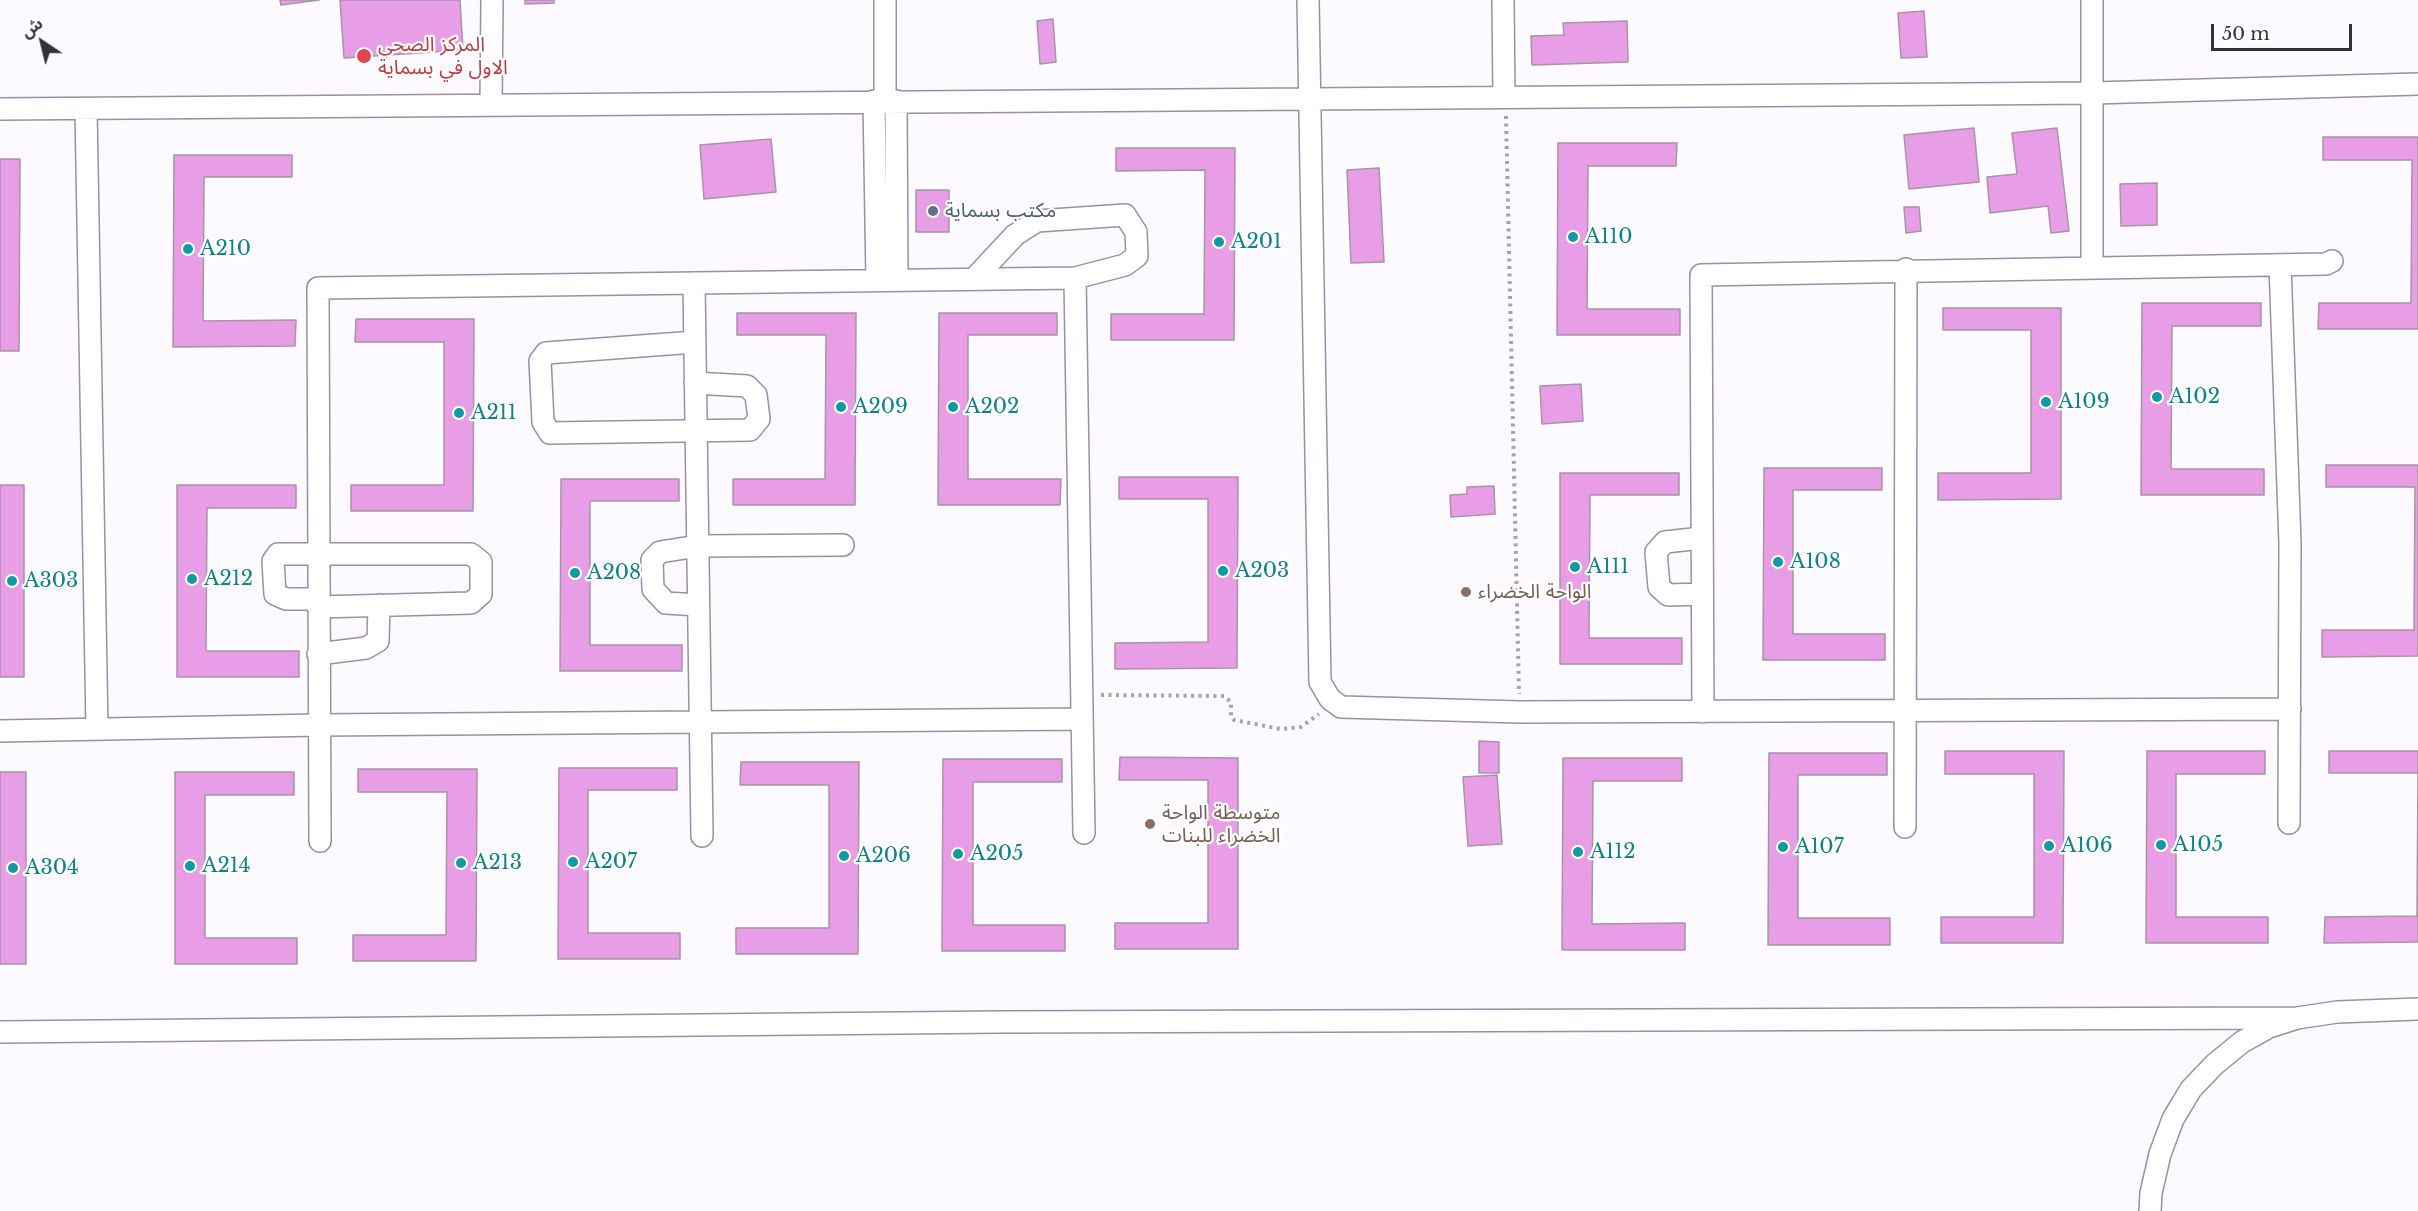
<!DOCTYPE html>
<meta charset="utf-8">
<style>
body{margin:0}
#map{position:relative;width:2418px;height:1211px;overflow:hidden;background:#fcf9ff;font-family:"Libre Baskerville","Noto Sans Arabic",serif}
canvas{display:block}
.north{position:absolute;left:12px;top:12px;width:60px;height:60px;-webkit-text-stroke:4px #fff;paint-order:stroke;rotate:325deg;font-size:16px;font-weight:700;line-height:24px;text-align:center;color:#36303a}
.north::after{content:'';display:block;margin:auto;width:21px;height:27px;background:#36303a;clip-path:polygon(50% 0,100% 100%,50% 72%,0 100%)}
.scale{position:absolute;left:2211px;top:24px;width:141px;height:27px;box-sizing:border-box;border:3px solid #36303a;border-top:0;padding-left:8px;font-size:18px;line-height:21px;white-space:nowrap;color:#36303a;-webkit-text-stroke:4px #fff;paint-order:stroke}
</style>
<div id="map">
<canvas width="2418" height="1211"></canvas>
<div class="north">ش</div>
<div class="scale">50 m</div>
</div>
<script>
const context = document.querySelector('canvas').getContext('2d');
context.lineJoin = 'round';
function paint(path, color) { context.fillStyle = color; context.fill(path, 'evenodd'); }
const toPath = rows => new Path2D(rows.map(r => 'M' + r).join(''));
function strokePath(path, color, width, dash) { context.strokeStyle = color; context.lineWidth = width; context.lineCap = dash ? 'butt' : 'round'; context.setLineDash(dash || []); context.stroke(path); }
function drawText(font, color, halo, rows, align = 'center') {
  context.font = font + ' "Libre Baskerville","Noto Sans Arabic",serif'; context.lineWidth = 4.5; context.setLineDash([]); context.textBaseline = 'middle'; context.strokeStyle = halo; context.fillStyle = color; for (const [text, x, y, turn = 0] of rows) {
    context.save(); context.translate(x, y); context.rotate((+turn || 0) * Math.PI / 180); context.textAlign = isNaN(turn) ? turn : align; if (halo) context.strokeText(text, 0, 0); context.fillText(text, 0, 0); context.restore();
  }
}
const building = toPath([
 [280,0,319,0,281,5,280,0],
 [340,0,460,0,463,50,344,58,340,0],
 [525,0,554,0,554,3,525,4,525,0],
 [1924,11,1927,57,1901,58,1898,13,1924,11],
 [1053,19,1056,62,1040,64,1037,21,1053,19],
 [1627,21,1628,62,1532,65,1531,36,1564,35,1563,23,1627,21],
 [1974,128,1979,182,1909,189,1904,135,1974,128],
 [2057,128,2069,231,2051,233,2048,206,1990,213,1987,177,2017,174,2012,133,2057,128],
 [2323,137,2418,137,2418,329,2318,329,2319,303,2411,303,2412,160,2323,160,2323,137],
 [771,139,776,192,704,199,700,145,771,139],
 [1558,143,1677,143,1676,166,1588,166,1587,309,1680,309,1680,335,1557,335,1558,143],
 [1116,148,1235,148,1234,340,1111,340,1111,314,1204,314,1205,170,1116,171,1116,148],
 [174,155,292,155,292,177,204,177,203,321,296,320,295,346,173,347,174,155],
 [0,159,20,159,19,351,0,351,0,159],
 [1379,168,1384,262,1351,263,1347,170,1379,168],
 [2157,183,2157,225,2121,226,2120,184,2157,183],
 [916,190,949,190,949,232,916,232,916,190],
 [1904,207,1919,207,1921,231,1906,233,1904,207],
 [2142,303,2261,303,2261,326,2172,326,2171,469,2264,469,2264,495,2141,495,2142,303],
 [1943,308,2061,308,2061,499,1938,500,1938,473,2031,473,2031,330,1943,330,1943,308],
 [737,313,856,313,855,505,733,505,733,479,825,479,826,335,737,335,737,313],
 [939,313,1057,313,1057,335,968,335,968,479,1061,479,1060,505,938,505,939,313],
 [356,319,474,319,473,511,351,511,351,485,444,485,444,342,355,342,356,319],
 [1581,384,1583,421,1542,424,1540,386,1581,384],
 [2326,465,2418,465,2418,656,2322,657,2322,630,2414,630,2415,487,2326,487,2326,465],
 [1764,468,1882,468,1882,490,1793,490,1793,634,1885,634,1885,660,1763,660,1764,468],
 [1560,473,1679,473,1679,495,1590,495,1589,638,1682,638,1682,664,1560,664,1560,473],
 [1119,477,1238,477,1237,668,1115,669,1115,643,1208,642,1208,499,1119,499,1119,477],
 [561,479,679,479,679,501,590,501,590,645,682,645,682,671,560,671,561,479],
 [0,485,24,485,24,677,0,677,0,485],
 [177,485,296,485,296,508,207,508,206,651,299,651,299,677,177,677,177,485],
 [1494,486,1495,514,1451,517,1450,495,1467,494,1467,487,1494,486],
 [1479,741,1499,742,1499,773,1479,773,1479,741],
 [1945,751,2064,751,2063,943,1941,943,1941,917,2034,917,2034,774,1945,774,1945,751],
 [2147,751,2265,751,2265,774,2176,774,2176,917,2268,917,2268,943,2146,943,2147,751],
 [2329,751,2418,751,2418,942,2324,943,2325,917,2417,916,2418,773,2329,773,2329,751],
 [1769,753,1887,753,1887,775,1798,775,1798,918,1890,918,1890,945,1768,945,1769,753],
 [1120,757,1238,758,1238,949,1115,949,1115,923,1208,923,1208,780,1119,780,1120,757],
 [1563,758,1682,758,1682,781,1593,781,1592,924,1685,923,1685,950,1562,950,1563,758],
 [943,759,1062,759,1062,782,973,782,973,925,1065,925,1065,951,942,951,943,759],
 [741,762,859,762,858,954,736,954,736,928,829,928,829,785,740,785,741,762],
 [559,768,677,768,677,790,588,790,588,933,680,933,680,959,558,959,559,768],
 [358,769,477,769,476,961,353,961,353,935,446,935,447,792,358,792,358,769],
 [0,772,26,772,26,964,0,964,0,772],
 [175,772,294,772,294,795,205,795,205,938,297,938,297,964,175,964,175,772],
 [1497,775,1502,844,1468,846,1463,777,1497,775]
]);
paint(building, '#e89ee7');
strokePath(building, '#a893a7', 1.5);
const minor = toPath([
 [1308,0,1320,682,1330,699,1341,707,1520,712,2290,709],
 [1503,0,1504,97],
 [2092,0,2092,267],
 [874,101,877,280],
 [885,101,885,0],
 [896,101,897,280],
 [491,105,492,0],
 [0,109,2093,93,2418,84],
 [86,109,97,729],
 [2280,265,2290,543,2289,823],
 [1075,278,1084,833],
 [694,283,702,836],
 [695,383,747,386,756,395,759,419,750,430,550,433,543,422,540,361,546,353,695,342],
 [1702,538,1665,542,1656,552,1659,587,1668,595,1702,594],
 [698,605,666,603,653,589,652,560,660,552,698,546,843,545],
 [318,607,471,603,481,594,481,562,471,554,278,554,273,561,275,594,286,599,318,599],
 [318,654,366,648,378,641,379,605],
 [1703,712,1701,275,2326,264,2332,261],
 [0,731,319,725,1082,719],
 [1905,827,1906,269],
 [320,841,318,288,1075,278,1125,265,1137,256,1136,232,1125,215,1037,221,1015,235,974,279],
 [0,1032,1000,1022,2297,1018],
 [2150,1211,2151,1193,2160,1154,2173,1119,2191,1089,2215,1064,2242,1042,2269,1027,2297,1018,2337,1012,2418,1009]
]);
strokePath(minor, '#9b8ea6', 24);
strokePath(toPath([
 [1506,116,1519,694],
 [1101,695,1224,696,1231,702,1231,717,1234,720,1281,729,1301,727,1319,714]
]), '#a7a3ab', 4, [3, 4.5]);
strokePath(minor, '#fff', 21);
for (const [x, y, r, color] of [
 [364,56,8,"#e0444e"],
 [933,211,6,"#5c6f8a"],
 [1573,237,6,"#0f9aa8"],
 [1219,242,6,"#0f9aa8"],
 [188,249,6,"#0f9aa8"],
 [2157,397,6,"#0f9aa8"],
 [2046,402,6,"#0f9aa8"],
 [841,407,6,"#0f9aa8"],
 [953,407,6,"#0f9aa8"],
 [459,413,6,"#0f9aa8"],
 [1778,562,6,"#0f9aa8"],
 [1575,567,6,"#0f9aa8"],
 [1223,571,6,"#0f9aa8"],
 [575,573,6,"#0f9aa8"],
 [192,579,6,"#0f9aa8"],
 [12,581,6,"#0f9aa8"],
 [1466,592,6,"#8d6e63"],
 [1150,824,6,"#8d6e63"],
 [2161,845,6,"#0f9aa8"],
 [2049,846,6,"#0f9aa8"],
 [1783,847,6,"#0f9aa8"],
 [1578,852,6,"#0f9aa8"],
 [958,854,6,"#0f9aa8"],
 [844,856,6,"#0f9aa8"],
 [573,862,6,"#0f9aa8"],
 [461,863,6,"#0f9aa8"],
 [190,866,6,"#0f9aa8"],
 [13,868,6,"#0f9aa8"]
]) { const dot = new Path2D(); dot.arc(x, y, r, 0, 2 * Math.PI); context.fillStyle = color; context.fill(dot); strokePath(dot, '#fff', 2); }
drawText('20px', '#be3a42', '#fff', [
 ["المركز الصحي",378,45],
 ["الاول في بسماية",378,68]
], 'left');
drawText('20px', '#4e5e75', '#fff', [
 ["مكتب بسماية",945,211]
], 'left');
drawText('20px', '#0d838f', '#fff', [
 ["A110",1585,237],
 ["A201",1231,242],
 ["A210",200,249],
 ["A102",2169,397],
 ["A109",2058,402],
 ["A209",853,407],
 ["A202",965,407],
 ["A211",471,413],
 ["A108",1790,562],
 ["A111",1587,567],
 ["A203",1235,571],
 ["A208",587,573],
 ["A212",204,579],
 ["A303",24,581],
 ["A105",2173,845],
 ["A106",2061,846],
 ["A107",1795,847],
 ["A112",1590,852],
 ["A205",970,854],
 ["A206",856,856],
 ["A207",585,862],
 ["A213",473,863],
 ["A214",202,866],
 ["A304",25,868]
], 'left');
drawText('20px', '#785e54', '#fff', [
 ["الواحة الخضراء",1478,592],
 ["متوسطة الواحة",1162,813],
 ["الخضراء للبنات",1162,836]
], 'left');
</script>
